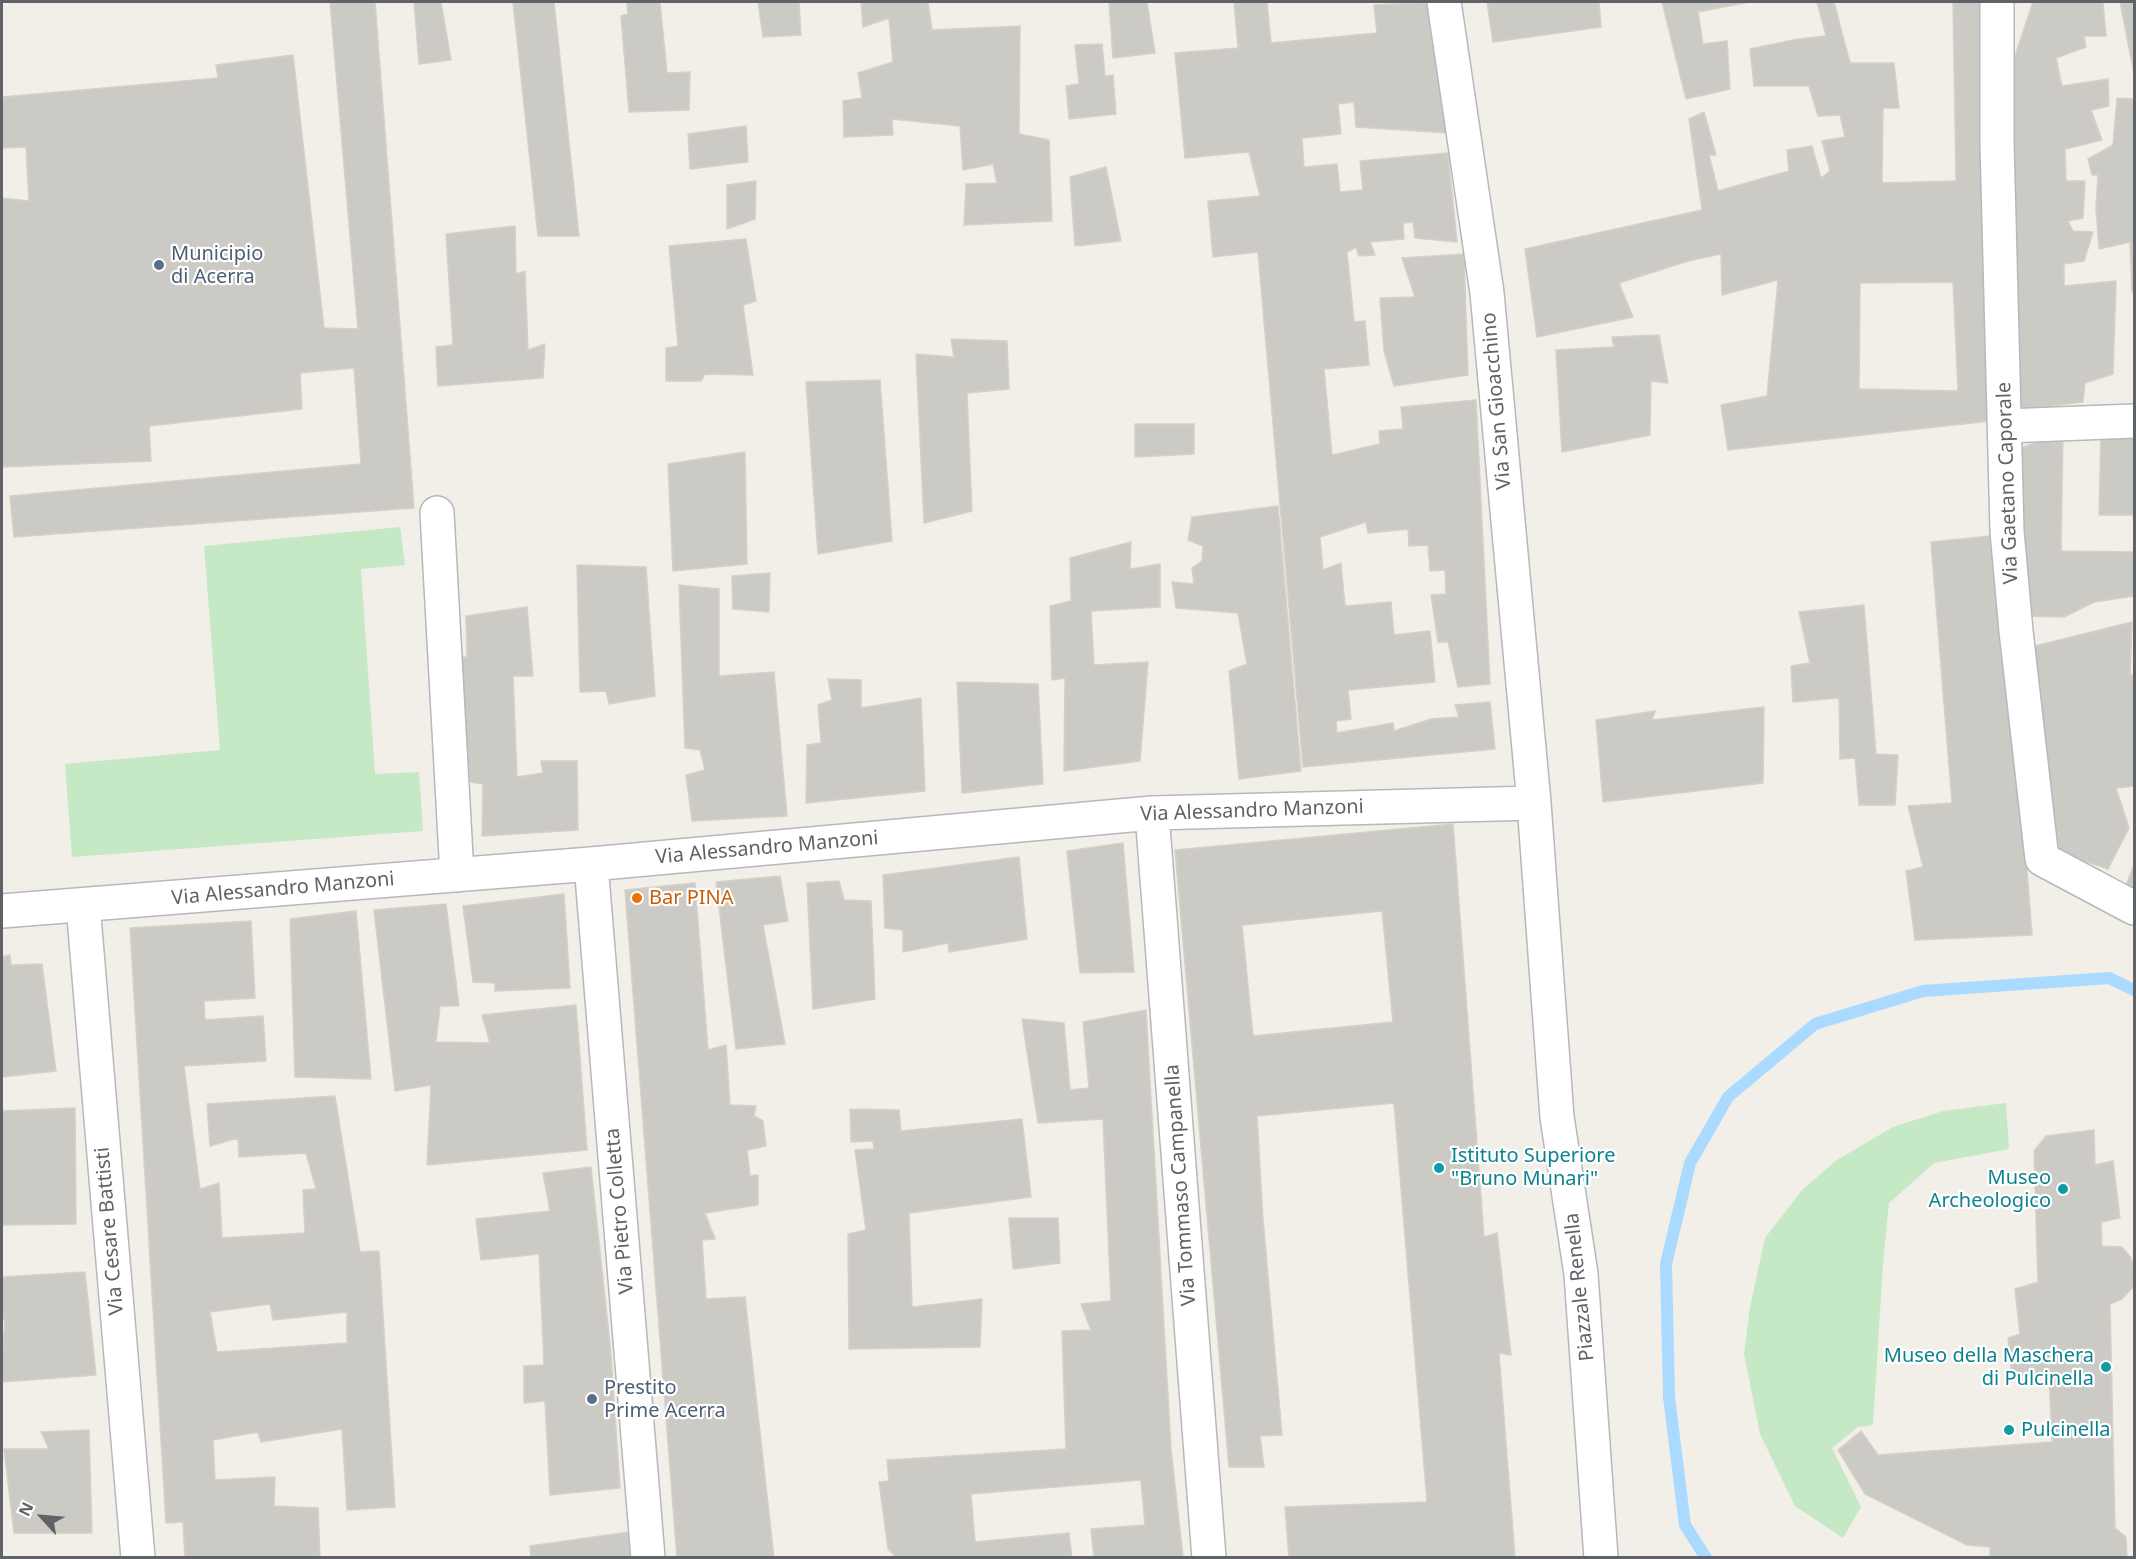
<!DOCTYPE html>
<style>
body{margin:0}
#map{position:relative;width:2136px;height:1559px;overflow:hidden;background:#f1efe8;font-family:"Noto Sans",sans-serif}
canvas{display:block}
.frame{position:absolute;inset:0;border:3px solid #5f6368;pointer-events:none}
.north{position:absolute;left:12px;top:1487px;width:60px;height:60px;-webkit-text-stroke:4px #fff;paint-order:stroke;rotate:296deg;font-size:16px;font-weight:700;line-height:24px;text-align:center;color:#5f6368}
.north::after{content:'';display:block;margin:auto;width:21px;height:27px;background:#5f6368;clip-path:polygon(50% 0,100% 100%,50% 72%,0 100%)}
</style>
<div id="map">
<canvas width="2136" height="1559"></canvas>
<div class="frame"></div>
<div class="north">N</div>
</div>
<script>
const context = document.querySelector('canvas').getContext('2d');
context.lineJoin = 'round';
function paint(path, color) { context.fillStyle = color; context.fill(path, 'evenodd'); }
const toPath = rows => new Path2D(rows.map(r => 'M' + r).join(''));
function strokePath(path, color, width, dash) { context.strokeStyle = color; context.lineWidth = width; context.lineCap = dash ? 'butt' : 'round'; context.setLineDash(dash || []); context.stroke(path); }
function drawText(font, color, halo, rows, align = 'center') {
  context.font = font + ' "Noto Sans",sans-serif'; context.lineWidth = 4.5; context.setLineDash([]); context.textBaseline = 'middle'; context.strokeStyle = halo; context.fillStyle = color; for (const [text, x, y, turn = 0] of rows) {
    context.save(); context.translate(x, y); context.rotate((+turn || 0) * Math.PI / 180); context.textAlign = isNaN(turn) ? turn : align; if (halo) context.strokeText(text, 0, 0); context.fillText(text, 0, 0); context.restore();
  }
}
paint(toPath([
 [400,527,405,565,361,569,375,774,419,772,423,831,72,857,65,764,220,750,204,546],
 [2006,1103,2009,1149,1934,1163,1889,1203,1883,1264,1873,1425,1858,1427,1832,1448,1861,1507,1843,1538,1795,1506,1760,1434,1744,1354,1750,1307,1765,1238,1803,1189,1837,1160,1893,1127,1943,1111]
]), '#c5e8c5');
strokePath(toPath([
 [1706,1558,1685,1525,1669,1397,1666,1264,1690,1163,1728,1097,1815,1024,1923,991,2109,978,2134,990]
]), '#aadaff', 12);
const building = toPath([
 [330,2,375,2,414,508,14,537,10,496,361,464,354,368,300,373,302,409,149,426,151,461,2,467,2,198,29,201,26,147,2,148,2,97,218,78,216,65,293,55,324,328,358,329,330,2],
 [414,2,441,2,451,60,419,64,414,2],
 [513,2,554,2,579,236,538,236,513,2],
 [627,2,660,2,667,73,690,72,689,110,629,112,621,16,628,14,627,2],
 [758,2,799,2,801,35,763,37,758,2],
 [861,2,928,2,932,30,1020,26,1019,134,1049,140,1052,221,964,225,966,184,997,183,993,164,963,170,960,126,892,119,893,135,844,137,843,101,862,98,858,73,893,62,889,18,863,27,861,2],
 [1109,2,1147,2,1155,53,1113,58,1109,2],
 [1234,2,1267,2,1271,43,1377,33,1374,5,1437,2,1449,133,1356,127,1354,102,1338,104,1341,134,1302,138,1304,167,1337,164,1340,192,1363,190,1360,161,1448,153,1457,242,1415,238,1413,222,1403,223,1404,239,1370,242,1375,255,1359,256,1356,247,1347,252,1354,322,1365,321,1369,365,1324,369,1332,455,1380,444,1379,431,1403,429,1401,407,1476,400,1490,684,1458,687,1448,642,1438,642,1431,595,1446,594,1445,570,1430,571,1428,545,1409,546,1408,529,1368,533,1366,522,1320,537,1323,570,1341,563,1345,606,1391,602,1394,635,1430,631,1435,682,1348,690,1351,719,1336,721,1337,733,1393,723,1394,731,1431,719,1459,717,1455,705,1490,702,1495,749,1303,767,1258,252,1213,257,1208,201,1260,196,1249,152,1185,158,1175,53,1238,48,1234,2],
 [1487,2,1599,2,1601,27,1493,42,1487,2],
 [1662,2,1750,2,1698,12,1703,44,1727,41,1730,89,1686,99,1662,2],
 [1817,2,1834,2,1850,63,1894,63,1899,108,1883,108,1882,183,1956,181,1953,2,1985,2,1999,420,1728,450,1721,405,1767,396,1778,280,1722,295,1721,254,1688,261,1619,283,1633,317,1537,337,1525,249,1702,210,1689,119,1704,112,1716,155,1709,155,1718,191,1789,171,1787,150,1812,146,1821,178,1830,171,1822,141,1845,137,1840,115,1818,116,1809,86,1754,86,1750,49,1798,39,1826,36,1817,2],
 [1953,282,1958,391,1859,389,1860,283,1953,282],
 [2033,2,2103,2,2106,36,2084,36,2086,47,2056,58,2062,86,2108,79,2109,106,2091,110,2102,140,2065,149,2066,181,2085,181,2083,218,2068,221,2073,231,2093,232,2084,261,2064,264,2064,286,2116,281,2113,374,2085,383,2083,402,2017,410,2010,145,2013,62,2033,2],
 [2120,2,2134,2,2134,73,2120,2],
 [1102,44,1105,76,1113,75,1116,114,1069,119,1066,86,1079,84,1075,45,1102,44],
 [2117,98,2134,99,2134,291,2132,292,2130,242,2099,249,2096,208,2098,175,2092,175,2088,159,2113,145,2117,98],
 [746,126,748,162,690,169,688,134,746,126],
 [1106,167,1121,241,1075,246,1070,177,1106,167],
 [756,181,755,219,727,229,727,185,756,181],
 [515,226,516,274,525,271,528,350,545,344,543,378,438,386,436,347,453,345,446,234,515,226],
 [746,239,756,301,743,305,753,375,705,374,701,381,666,381,666,348,678,346,669,246,746,239],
 [1464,254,1468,375,1394,386,1384,351,1380,298,1415,297,1402,258,1464,254],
 [1659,335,1668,383,1651,381,1650,435,1562,452,1556,350,1614,347,1612,337,1659,335],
 [951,339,1007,341,1009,389,967,393,972,511,924,523,916,354,954,357,951,339],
 [880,380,892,541,818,554,806,382,880,380],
 [1135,424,1194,424,1194,454,1135,457,1135,424],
 [2101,432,2134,432,2134,525,2133,515,2099,515,2101,432],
 [2063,433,2061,551,2134,552,2134,596,2094,602,2064,617,2019,616,2015,450,2063,433],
 [745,452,747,564,673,571,668,464,745,452],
 [1278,506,1301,771,1239,779,1229,671,1247,664,1238,613,1176,608,1172,582,1194,584,1192,568,1202,561,1203,546,1188,540,1192,517,1278,506],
 [2001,535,2032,935,1915,940,1906,871,1923,867,1908,806,1952,803,1931,542,2001,535],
 [1131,542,1130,569,1160,564,1160,607,1091,611,1094,665,1148,662,1140,761,1064,771,1065,678,1052,680,1050,606,1071,601,1070,558,1131,542],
 [577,565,646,567,655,696,609,704,606,691,580,692,577,565],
 [770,573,769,612,733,609,732,576,770,573],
 [679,585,719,589,719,676,774,672,787,816,692,821,686,775,705,770,700,750,685,748,679,585],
 [1864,605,1876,754,1898,755,1895,805,1859,805,1855,758,1840,759,1839,698,1793,702,1791,666,1810,663,1799,612,1864,605],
 [527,607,533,676,513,676,517,777,543,773,541,761,577,761,578,830,482,836,483,784,470,782,460,657,467,657,466,616,527,607],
 [2132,622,2130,675,2134,674,2134,786,2116,788,2129,828,2108,869,2064,854,2049,832,2027,648,2132,622],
 [828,679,861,680,861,708,921,698,925,791,806,803,807,745,821,743,818,705,832,700,828,679],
 [957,682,1038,684,1043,784,962,793,957,682],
 [1764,707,1763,783,1603,802,1596,720,1655,711,1652,720,1764,707],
 [1453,824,1484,1237,1497,1233,1511,1355,1499,1353,1515,1558,1289,1558,1285,1507,1427,1502,1394,1103,1257,1116,1263,1219,1282,1435,1260,1436,1264,1467,1229,1467,1175,850,1453,824],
 [1382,911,1393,1022,1253,1036,1242,925,1382,911],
 [1123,843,1134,972,1080,973,1067,851,1123,843],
 [1019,857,1027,939,949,952,948,943,903,952,903,930,885,928,883,875,1019,857],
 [2134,865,2134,888,2126,885,2134,865],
 [780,876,788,921,763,925,785,1044,736,1049,716,882,780,876],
 [839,881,844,900,871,901,875,999,813,1009,807,883,839,881],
 [695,883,708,1050,726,1045,730,1105,756,1106,754,1116,763,1121,766,1146,747,1150,750,1176,758,1175,758,1205,705,1213,715,1239,702,1240,706,1299,745,1297,774,1558,677,1558,625,890,695,883],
 [564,894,570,988,495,991,495,983,473,982,463,906,564,894],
 [446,904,459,1006,440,1006,436,1042,490,1043,482,1015,576,1005,587,1150,427,1165,431,1085,395,1091,374,910,446,904],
 [356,911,371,1079,295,1077,290,919,356,911],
 [251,921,255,998,204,1001,205,1020,263,1016,266,1061,184,1066,200,1189,219,1183,222,1238,305,1233,303,1190,316,1189,306,1153,239,1157,238,1138,210,1146,207,1104,335,1096,360,1252,379,1251,395,1507,347,1510,342,1429,261,1442,258,1432,213,1440,215,1480,275,1477,274,1506,318,1508,320,1558,185,1558,183,1522,166,1523,130,928,251,921],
 [270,1304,273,1320,347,1312,347,1343,217,1352,210,1312,270,1304],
 [10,955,11,965,42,964,56,1071,2,1077,2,957,10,955],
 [1146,1010,1171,1449,1183,1558,1094,1558,1091,1529,1145,1525,1141,1480,971,1494,975,1542,1069,1533,1072,1558,897,1558,888,1549,879,1482,889,1481,887,1460,1066,1449,1062,1331,1091,1330,1081,1304,1111,1301,1103,1119,1038,1123,1022,1019,1064,1023,1070,1090,1089,1088,1083,1022,1146,1010],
 [75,1108,76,1224,2,1225,2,1111,75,1108],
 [850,1109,899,1110,901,1131,1022,1119,1031,1197,909,1213,912,1307,982,1299,980,1347,849,1349,848,1234,866,1230,855,1150,874,1149,873,1141,851,1142,850,1109],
 [2094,1130,2095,1165,2113,1161,2120,1218,2101,1222,2102,1246,2122,1247,2131,1258,2134,1268,2133,1287,2122,1299,2110,1304,2115,1528,2126,1537,2127,1558,1990,1558,1990,1547,1967,1545,1865,1494,1838,1450,1861,1431,1878,1455,2052,1442,2049,1374,2012,1376,2008,1338,2020,1334,2015,1289,2038,1282,2034,1151,2046,1136,2094,1130],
 [591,1167,611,1354,620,1488,550,1495,545,1401,524,1403,524,1366,544,1365,539,1254,481,1260,476,1219,550,1211,543,1173,591,1167],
 [1009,1218,1058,1218,1060,1263,1013,1269,1009,1218],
 [85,1272,96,1375,2,1382,2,1348,3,1347,5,1320,2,1320,2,1277,85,1272],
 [89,1430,92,1533,14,1533,4,1449,49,1449,41,1432,89,1430],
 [629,1532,630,1558,531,1558,530,1546,629,1532]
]);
paint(building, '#cccac5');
strokePath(building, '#d6d1c6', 1.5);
const minor = toPath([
 [1444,2,1487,293,1534,803,1557,1117,1581,1274,1601,1558],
 [1997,2,1997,142,2007,531,2016,631,2042,859,2134,908],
 [2006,426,2134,421],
 [437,513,457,875],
 [1152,813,1209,1558],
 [591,864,648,1558],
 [83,905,138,1558],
 [2,911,591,864,1152,813,1534,803]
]);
strokePath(minor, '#b5b8bc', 36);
strokePath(minor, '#fff', 33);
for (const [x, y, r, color] of [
 [159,265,6,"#5c6f8a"],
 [637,898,6,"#e8710a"],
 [1439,1168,6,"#0f9aa8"],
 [2063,1189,6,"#0f9aa8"],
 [2106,1367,6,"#0f9aa8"],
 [592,1399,6,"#5c6f8a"],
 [2009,1430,6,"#0f9aa8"]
]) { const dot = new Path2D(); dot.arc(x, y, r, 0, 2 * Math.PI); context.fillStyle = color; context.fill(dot); strokePath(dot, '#fff', 2); }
drawText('20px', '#4e5e75', '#fff', [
 ["Municipio",171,254],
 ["di Acerra",171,277],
 ["Prestito",604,1388],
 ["Prime Acerra",604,1411]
], 'left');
drawText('20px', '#5f6368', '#fff', [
 ["Via San Gioacchino",1497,401,-95],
 ["Via Gaetano Caporale",2008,483,-92],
 ["Via Alessandro Manzoni",1252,811,-2],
 ["Via Alessandro Manzoni",767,848,-5],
 ["Via Alessandro Manzoni",283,889,-5],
 ["Via Tommaso Campanella",1181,1185,-94],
 ["Via Pietro Colletta",620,1211,-95],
 ["Via Cesare Battisti",110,1231,-95],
 ["Piazzale Renella",1580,1287,-96]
]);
drawText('20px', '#c56008', '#fff', [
 ["Bar PINA",649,898]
], 'left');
drawText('20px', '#0d838f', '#fff', [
 ["Istituto Superiore",1451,1156],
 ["\"Bruno Munari\"",1451,1179],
 ["Museo",2051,1178,"right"],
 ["Archeologico",2051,1201,"right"],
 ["Museo della Maschera",2094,1356,"right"],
 ["di Pulcinella",2094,1379,"right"],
 ["Pulcinella",2021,1430]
], 'left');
</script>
